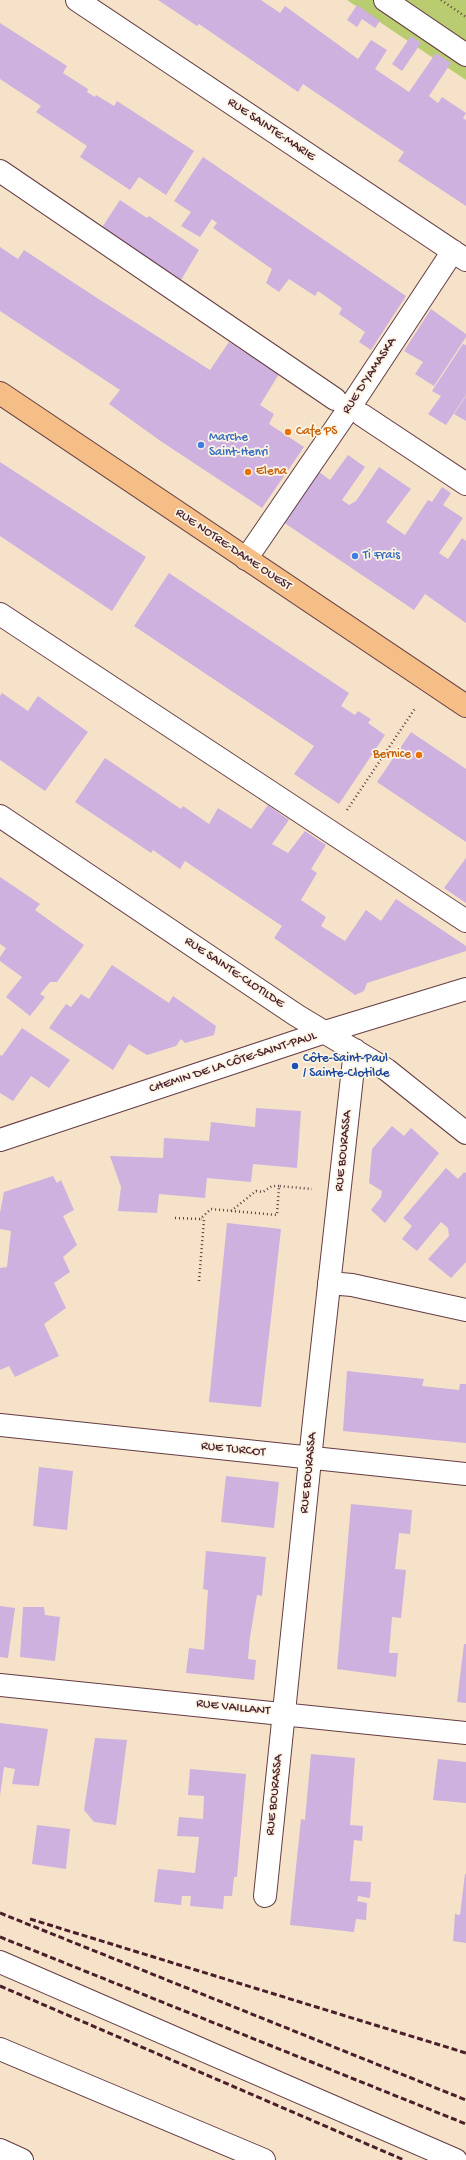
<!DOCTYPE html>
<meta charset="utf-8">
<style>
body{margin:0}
canvas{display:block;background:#f6e2c8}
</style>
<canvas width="466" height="2160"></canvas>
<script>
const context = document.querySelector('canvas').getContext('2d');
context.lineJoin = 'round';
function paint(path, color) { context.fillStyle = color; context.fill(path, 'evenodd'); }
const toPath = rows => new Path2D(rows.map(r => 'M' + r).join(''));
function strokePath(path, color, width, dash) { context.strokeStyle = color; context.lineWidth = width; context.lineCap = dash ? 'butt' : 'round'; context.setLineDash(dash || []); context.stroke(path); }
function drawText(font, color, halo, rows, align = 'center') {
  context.font = font + ' "Gochi Hand",sans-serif'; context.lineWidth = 3.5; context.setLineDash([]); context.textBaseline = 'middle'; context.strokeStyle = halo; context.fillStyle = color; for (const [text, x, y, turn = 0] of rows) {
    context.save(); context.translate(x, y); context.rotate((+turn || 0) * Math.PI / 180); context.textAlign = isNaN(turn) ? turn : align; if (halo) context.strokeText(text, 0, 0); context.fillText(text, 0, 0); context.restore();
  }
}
paint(toPath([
 [347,0,466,0,466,80]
]), '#b9cc70');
paint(toPath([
 [158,0,261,0,280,13,285,6,358,59,371,40,387,50,375,69,409,92,436,53,451,63,429,96,438,103,442,97,466,113,463,118,466,120,466,206,398,161,404,152,380,136,303,84,298,92,199,24,197,26],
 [357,5,380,21,375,28,362,19,357,27,347,20],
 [0,23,67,66,63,73,88,89,87,92,95,97,96,95,114,106,117,101,194,151,166,195,139,177,130,190,80,157,87,146,36,112,41,106,0,79],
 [411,36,421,43,402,71,392,64],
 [203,157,406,296,371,350,359,342,365,332,339,314,342,308,318,291,315,296,289,279,279,292,266,283,272,269,213,228,217,223,212,219,200,237,181,226,191,212,174,201],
 [120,200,147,218,149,216,199,250,181,280,101,229],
 [0,247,18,259,24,250,97,298,210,370,229,342,279,374,260,405,274,414,269,424,304,447,262,508,162,442,109,404,120,390,0,311],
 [431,309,466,334,466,337,434,386,415,374,423,362,404,351],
 [463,344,466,345,466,395,446,425,428,414,441,396,432,391],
 [466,396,466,421,454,414],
 [348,455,365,467,342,500,349,505,356,501,379,467,411,489,386,522,405,535,428,500,432,502,442,487,451,493,443,505,463,518,439,553,448,559,462,538,466,541,466,623,425,594,414,610,283,522,319,472,330,480],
 [0,462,146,557,112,611,0,536],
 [169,573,349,693,341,706,355,715,358,711,371,719,368,723,385,735,339,804,294,774,314,746,134,626],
 [2,693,28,711,38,696,88,732,45,791,0,760,0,696],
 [411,732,466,769,466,842,377,782],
 [105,758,181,809,183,806,209,824,218,808,251,829,268,805,289,820,272,844,288,853,305,831,326,845,311,869,317,873,301,900,326,917,321,926,345,941,366,910,381,921,396,899,466,946,466,951,367,983,364,991,355,995,274,938,282,926,185,861,180,869,153,850,151,853,75,802],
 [466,858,466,903,444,888],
 [0,877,40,904,35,910,84,945,57,982,50,982,40,994,45,997,30,1016,6,997,22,977,0,961,0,957,6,948,0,944],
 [112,965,169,1003,173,996,216,1026,214,1035,185,1043,181,1039,176,1046,147,1055,129,1044,113,1070,49,1028,66,1004,71,1007,81,994,89,999],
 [22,1028,70,1060,49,1088,31,1076,13,1101,0,1093,0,1055,2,1056],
 [256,1108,301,1111,297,1168,253,1164,251,1182,207,1178,205,1198,159,1194,157,1213,118,1211,121,1187,110,1156,163,1158,164,1138,209,1141,211,1122,255,1127],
 [392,1126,404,1136,411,1128,439,1153,385,1223,371,1210,381,1197,382,1191,369,1183,372,1149],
 [446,1168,458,1179,464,1172,466,1173,466,1262,451,1278,428,1259,449,1236,448,1228,441,1222,417,1251,402,1239,412,1226,403,1218],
 [53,1176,57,1183,61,1180,74,1210,63,1216,77,1245,63,1257,70,1272,54,1283,66,1308,44,1324,59,1356,15,1377,9,1366,0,1370,0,1268,7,1267,11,1231,0,1229,0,1213,4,1192],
 [227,1223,281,1229,261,1407,209,1402],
 [347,1371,424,1379,422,1386,459,1390,460,1384,466,1384,466,1443,343,1431],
 [39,1467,73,1471,67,1530,33,1526],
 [226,1476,279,1482,274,1528,221,1522],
 [351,1504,412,1510,410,1534,399,1533,395,1569,406,1570,401,1618,392,1617,389,1653,398,1653,396,1677,337,1669],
 [206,1551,266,1557,262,1596,257,1595,250,1637,248,1659,256,1660,254,1680,186,1673,189,1648,204,1650,208,1590,203,1589],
 [0,1606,15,1608,8,1658,0,1657],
 [23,1607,44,1607,45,1615,60,1617,55,1661,20,1657],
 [464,1644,466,1644,466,1703,457,1702],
 [0,1723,48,1729,39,1786,12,1784,15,1769,4,1767,0,1796],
 [95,1738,127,1740,116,1825,94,1822,84,1810],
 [311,1754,355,1758,350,1825,363,1826,362,1841,354,1840,350,1881,371,1882,370,1898,358,1896,357,1901,367,1903,366,1920,356,1919,354,1932,290,1925,301,1819,305,1820],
 [438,1759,466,1762,466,1803,433,1800],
 [190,1769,246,1774,237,1877,234,1877,232,1896,224,1896,223,1909,190,1906,191,1896,182,1896,181,1905,154,1902,158,1869,195,1873,199,1837,177,1836,179,1817,203,1819,204,1796,188,1795],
 [37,1825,70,1829,66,1869,32,1864],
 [465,1874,466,1874,466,1943,453,1941,455,1914,460,1915]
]), '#ceb1df');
const minor = toPath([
 [77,0,466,260],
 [385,0,466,55],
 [0,171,335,399],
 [362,415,466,484],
 [246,559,350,407,453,251],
 [0,614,466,921],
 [0,816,296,1015,387,1070,466,1133],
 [0,1140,325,1032,466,989],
 [329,1283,352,1285,466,1310],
 [0,1425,466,1474],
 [0,1685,466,1733],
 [265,1896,314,1421,355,1050],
 [0,1962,456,2160],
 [0,2049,264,2160],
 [0,2150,22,2160]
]);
const major = toPath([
 [0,393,466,706]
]);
strokePath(minor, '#643c43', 24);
strokePath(major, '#643c43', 24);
strokePath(toPath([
 [441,0,466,17],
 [347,810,416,707],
 [231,1211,256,1191,263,1192,272,1186,279,1186],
 [175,1218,200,1219,211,1209,277,1215,279,1186,312,1189],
 [199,1281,204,1220,201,1219]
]), '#643c43', 2.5, [1, 3]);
strokePath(minor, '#fff', 22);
strokePath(major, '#f6be87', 22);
strokePath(toPath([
 [0,1913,466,2100],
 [30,1919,466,2053],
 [0,1937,466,2124],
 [0,1986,404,2160]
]), '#4a1f2b', 3, [6, 3]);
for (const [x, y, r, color] of [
 [288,432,4,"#e8710a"],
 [201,445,4,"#3f7fe0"],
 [248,472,4,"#e8710a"],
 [355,556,4,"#3f7fe0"],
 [419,755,4,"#e8710a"],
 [295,1066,4,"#1a4fb4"]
]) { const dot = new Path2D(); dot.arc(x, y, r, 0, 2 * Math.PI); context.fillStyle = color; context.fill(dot); strokePath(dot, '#fcf5e5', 1.5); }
drawText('13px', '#4a1f2b', '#fcf5e5', [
 ["RUE SAINTE-MARIE",271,130,34],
 ["RUE D'YAMASKA",370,376,-57],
 ["RUE NOTRE-DAME OUEST",233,550,34],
 ["RUE SAINTE-CLOTILDE",234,973,34],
 ["CHEMIN DE LA CÔTE-SAINT-PAUL",233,1063,-18],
 ["RUE BOURASSA",344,1151,-84],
 ["RUE TURCOT",233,1450,6],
 ["RUE BOURASSA",309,1473,-84],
 ["RUE VAILLANT",233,1708,6],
 ["RUE BOURASSA",275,1795,-84]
]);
drawText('13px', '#c56008', '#fcf5e5', [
 ["Cafe PS",296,432],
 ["Elena",256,472],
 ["Bernice",411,755,"right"]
], 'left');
drawText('13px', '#366cbe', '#fcf5e5', [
 ["Marche",209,438],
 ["Saint-Henri",209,453],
 ["Ti Frais",363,556]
], 'left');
drawText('13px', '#164399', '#fcf5e5', [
 ["Côte-Saint-Paul",303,1059],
 ["/ Sainte-Clotilde",303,1074]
], 'left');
</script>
